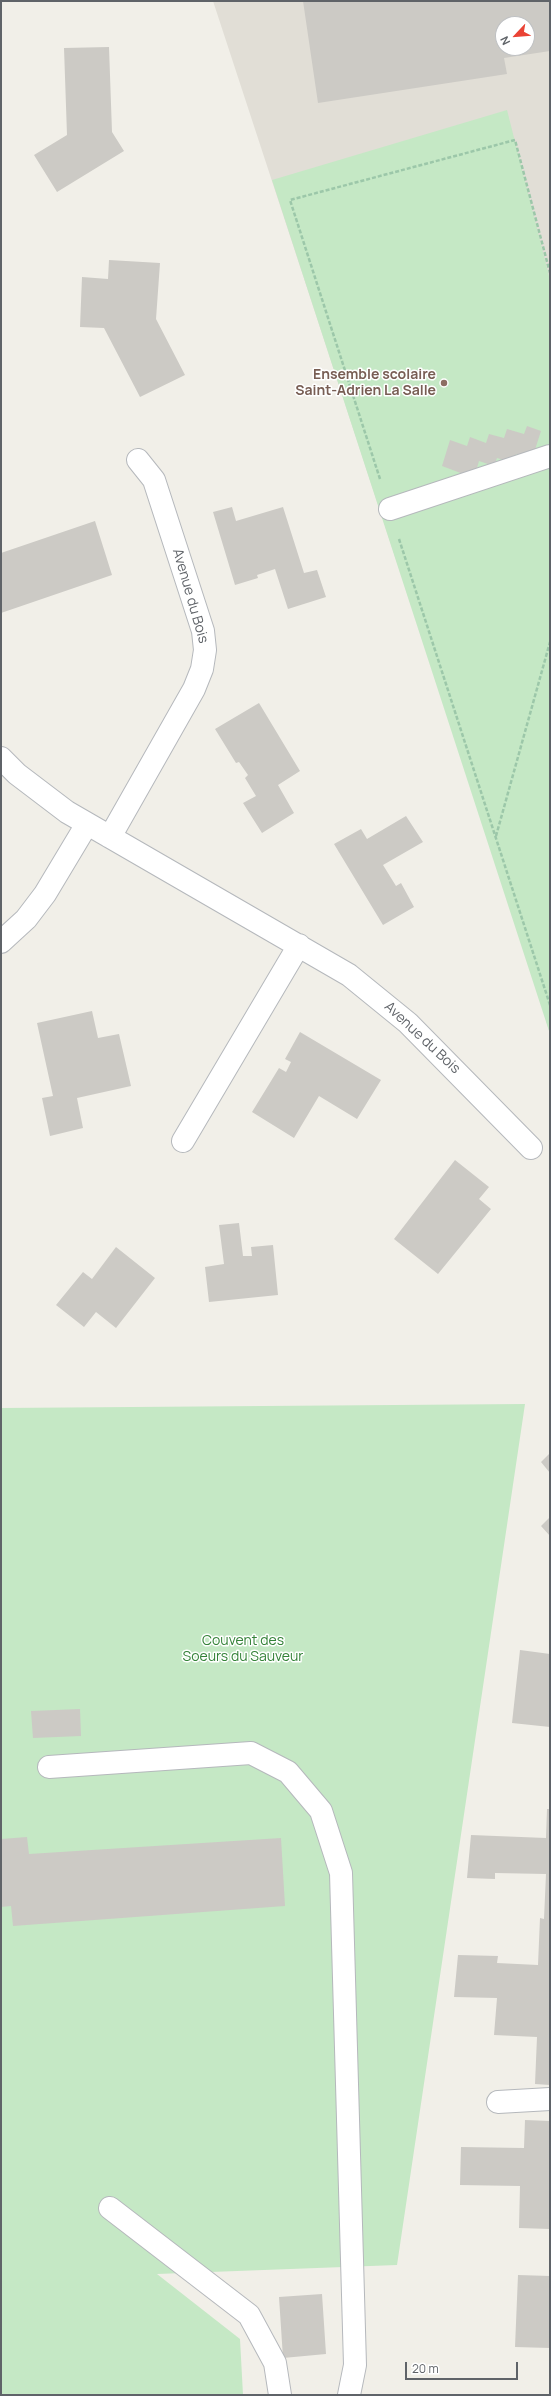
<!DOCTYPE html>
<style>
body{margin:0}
#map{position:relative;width:551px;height:2396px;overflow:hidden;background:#f1efe8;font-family:Manrope,sans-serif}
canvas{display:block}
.frame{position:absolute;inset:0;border:2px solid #5f6368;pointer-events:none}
.north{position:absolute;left:495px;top:16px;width:40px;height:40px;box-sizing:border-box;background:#fff;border:1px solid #bfc1c3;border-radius:50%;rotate:244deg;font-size:11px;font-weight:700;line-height:16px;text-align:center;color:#5f6368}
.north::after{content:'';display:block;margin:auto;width:14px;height:18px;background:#ea4335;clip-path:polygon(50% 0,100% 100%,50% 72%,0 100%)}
.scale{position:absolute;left:405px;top:2362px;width:113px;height:18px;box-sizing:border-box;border:2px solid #5f6368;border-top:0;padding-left:5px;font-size:12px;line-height:14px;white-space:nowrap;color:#5f6368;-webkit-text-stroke:3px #fff;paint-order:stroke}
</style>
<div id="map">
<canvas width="551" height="2396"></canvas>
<div class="frame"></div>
<div class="north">N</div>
<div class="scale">20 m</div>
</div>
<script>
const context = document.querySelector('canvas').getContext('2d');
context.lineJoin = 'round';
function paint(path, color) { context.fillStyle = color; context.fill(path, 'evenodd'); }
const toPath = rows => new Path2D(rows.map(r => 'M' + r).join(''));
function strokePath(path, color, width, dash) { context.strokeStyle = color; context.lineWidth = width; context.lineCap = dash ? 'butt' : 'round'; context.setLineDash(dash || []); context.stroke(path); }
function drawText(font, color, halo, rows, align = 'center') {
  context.font = font + ' Manrope,sans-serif'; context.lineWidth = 3; context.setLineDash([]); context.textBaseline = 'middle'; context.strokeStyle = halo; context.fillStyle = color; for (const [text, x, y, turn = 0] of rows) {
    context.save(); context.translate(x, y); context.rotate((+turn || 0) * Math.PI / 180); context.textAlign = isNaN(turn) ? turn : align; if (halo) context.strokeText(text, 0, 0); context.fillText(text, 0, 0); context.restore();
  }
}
paint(toPath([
 [213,1,550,1,550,1034,539,996],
 [503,24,527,24,527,48,503,48]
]), '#e1ded6');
paint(toPath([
 [507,110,550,280,550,1034,272,180],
 [525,1404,397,2265,157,2274,240,2339,243,2395,1,2395,1,1408]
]), '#c5e8c5');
paint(toPath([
 [303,1,550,1,550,51,504,58,507,74,318,103],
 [503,24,527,24,527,48,503,48],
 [109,47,112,132,124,151,57,192,34,155,67,135,64,48],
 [109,260,160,263,156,319,185,375,140,397,104,328,80,327,82,277,108,279],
 [527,426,541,431,532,459,516,454,513,463,497,458,494,466,479,461,474,478,442,466,450,440,467,446,470,437,486,443,489,434,504,438,507,429,524,434],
 [232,507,236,521,283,507,304,573,317,570,326,597,288,609,275,569,257,575,258,578,235,585,213,512],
 [95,521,112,575,1,613,1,553],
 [259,703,300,771,278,785,294,813,262,833,243,803,256,796,245,778,248,775,239,762,236,763,215,729],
 [406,816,423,842,383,865,396,886,401,883,414,907,383,925,334,844,361,829,367,839],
 [92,1011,98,1038,119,1034,131,1086,77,1098,83,1128,50,1136,42,1098,53,1096,37,1023],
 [300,1032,381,1080,357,1119,319,1096,294,1138,252,1112,279,1068,286,1072,291,1062,285,1059],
 [455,1160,489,1187,479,1199,491,1209,438,1274,394,1239],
 [239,1223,243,1256,252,1256,251,1247,273,1245,278,1295,209,1302,205,1267,224,1264,219,1225],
 [116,1247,155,1278,116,1328,96,1312,84,1327,56,1305,83,1272,92,1279],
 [550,1453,550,1473,541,1462],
 [550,1517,550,1536,541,1526],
 [520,1650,550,1654,550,1727,512,1723],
 [80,1709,81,1736,33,1738,31,1711],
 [547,1809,550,1809,550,2085,535,2084,537,2037,494,2035,497,1998,454,1997,458,1955,498,1956,497,1963,538,1965,540,1918,544,1919,546,1874,495,1873,495,1879,467,1878,471,1835,546,1838],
 [27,1837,29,1854,281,1838,285,1906,13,1926,11,1906,1,1907,1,1839],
 [525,2120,550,2121,550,2229,519,2228,520,2186,460,2185,461,2147,524,2148],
 [518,2275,550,2276,550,2348,515,2347],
 [322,2294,326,2354,283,2358,279,2297]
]), '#cccac5');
const minor = toPath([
 [390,509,550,456],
 [1,758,17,774,67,812,349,975,408,1023,531,1148],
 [110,837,194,689,202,669,205,650,203,631,154,480,138,460],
 [1,942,26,919,45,894,87,824],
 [183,1141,299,945],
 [49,1767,251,1753,288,1772,321,1811,341,1873,355,2365,349,2395],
 [498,2102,550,2099],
 [110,2208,249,2315,275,2363,280,2395]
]);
strokePath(minor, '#b5b8bc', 24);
strokePath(toPath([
 [380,479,290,200,515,140,550,273],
 [399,539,550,1005],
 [496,836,550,642]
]), '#9cc7a9', 2.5, [4, 2]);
strokePath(minor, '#fff', 22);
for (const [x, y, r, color] of [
 [444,383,4,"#8d6e63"]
]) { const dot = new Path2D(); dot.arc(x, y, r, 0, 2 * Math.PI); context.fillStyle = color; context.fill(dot); strokePath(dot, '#fff', 1.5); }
drawText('bold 14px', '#785e54', '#fff', [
 ["Ensemble scolaire",436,375],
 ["Saint-Adrien La Salle",436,391]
], 'right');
drawText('14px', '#5f6368', '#fff', [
 ["Avenue du Bois",190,596,74],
 ["Avenue du Bois",422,1038,43]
]);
drawText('14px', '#348238', '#fff', [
 ["Couvent des",243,1641],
 ["Soeurs du Sauveur",243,1657]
]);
</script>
